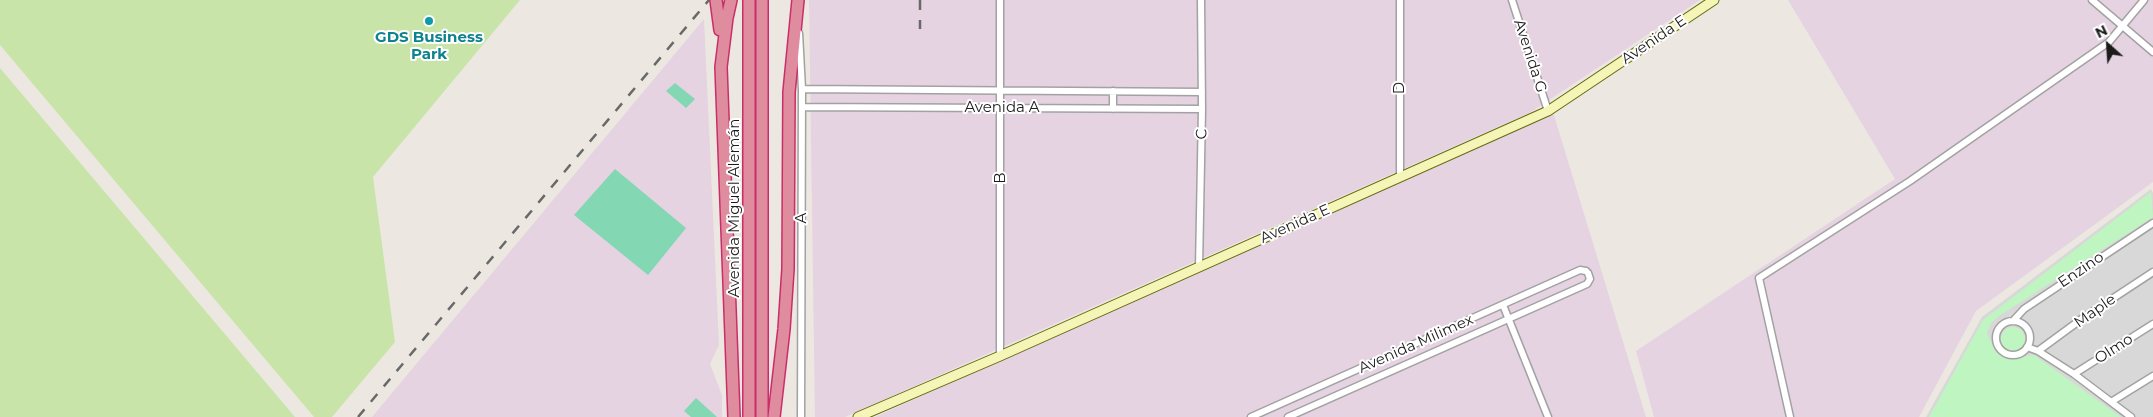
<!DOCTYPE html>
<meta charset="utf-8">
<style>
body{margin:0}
#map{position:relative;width:2153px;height:417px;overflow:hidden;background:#ece8e1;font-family:Montserrat,sans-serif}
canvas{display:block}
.north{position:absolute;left:2083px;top:20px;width:50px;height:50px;-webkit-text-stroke:4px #fff;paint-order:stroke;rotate:334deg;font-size:14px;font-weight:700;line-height:20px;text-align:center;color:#1b1b1b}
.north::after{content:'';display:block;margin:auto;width:18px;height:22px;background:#1b1b1b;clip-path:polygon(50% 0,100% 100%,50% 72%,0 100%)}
</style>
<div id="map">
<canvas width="2153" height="417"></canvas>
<div class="north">N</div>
</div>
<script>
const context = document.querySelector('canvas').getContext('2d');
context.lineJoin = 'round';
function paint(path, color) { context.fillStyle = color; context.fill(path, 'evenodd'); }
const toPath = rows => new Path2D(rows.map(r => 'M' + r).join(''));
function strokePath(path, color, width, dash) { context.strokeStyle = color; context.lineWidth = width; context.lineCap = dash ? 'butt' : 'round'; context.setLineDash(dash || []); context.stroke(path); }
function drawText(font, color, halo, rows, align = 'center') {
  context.font = font + ' Montserrat,sans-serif'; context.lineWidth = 4; context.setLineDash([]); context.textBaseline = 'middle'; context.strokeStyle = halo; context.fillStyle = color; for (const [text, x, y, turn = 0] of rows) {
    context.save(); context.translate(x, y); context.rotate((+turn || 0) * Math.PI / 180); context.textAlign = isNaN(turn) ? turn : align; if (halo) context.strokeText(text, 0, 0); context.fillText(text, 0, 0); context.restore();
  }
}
paint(toPath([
 [2151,189,2153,193,2153,417,1926,417,1982,317]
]), '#d9d8d8');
paint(toPath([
 [809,0,1700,0,1531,112,845,417,815,417],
 [1788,0,2153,0,2153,182,1976,311,1919,417,1654,417,1636,351,1895,179],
 [704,19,719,345,710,364,722,395,722,417,372,417],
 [1553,112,1646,417,875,417]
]), '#e5d3e2');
paint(toPath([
 [0,0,520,0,373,177,395,342,332,417,314,417,0,45],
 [0,68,295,417,0,417]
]), '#c8e4a9');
paint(toPath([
 [2151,192,2153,217,1999,316,1991,323,1987,333,1996,353,2007,359,2034,355,2121,417,1929,417,1983,320],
 '2001 339a12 12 0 1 1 24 0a12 12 0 1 1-24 0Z'
]), '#bff5c1');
paint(toPath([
 [675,83,695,99,686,108,666,91],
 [615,169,686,228,648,275,574,215],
 [696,398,717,417,691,417,684,411]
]), '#83d7b3');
const street = toPath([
 [1400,0,1400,176],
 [1512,0,1548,111],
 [2092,0,2153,52],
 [799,33,802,89,801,417],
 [802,89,1202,92],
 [1113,91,1113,109],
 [802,107,1202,109],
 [1199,267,1202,109,1201,0],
 [1503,305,1548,417],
 [2013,321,2024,309,2153,223],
 '1996 338a17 17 0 1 1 34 0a17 17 0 1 1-34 0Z',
 [2027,347,2038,351,2074,374,2131,417],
 [2038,351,2083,318,2153,272],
 [1000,356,1000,0],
 [2074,374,2153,324],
 [2111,402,2153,376],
 [1251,417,1580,270,1586,271,1588,273,1590,279,1587,284,1288,417],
 [1790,417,1759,278,1910,181,2109,42,2144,0]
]);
const secondary = toPath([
 [858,417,1000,356,1548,111,1714,0]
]);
const highway = toPath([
 [716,0,720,30],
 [731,0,727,18,721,67,734,417],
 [762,0,762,417],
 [749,417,749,0],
 [774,417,784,329,788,269,789,92,798,0]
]);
strokePath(street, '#a2a2a2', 9);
strokePath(secondary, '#63690b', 11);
strokePath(highway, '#ca2e6a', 14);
strokePath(street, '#fff', 6);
strokePath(secondary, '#f4f5b6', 9);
strokePath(highway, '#e08c9f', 11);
strokePath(toPath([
 [920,0,920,29],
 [358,417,709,0]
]), '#696969', 2.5, [10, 10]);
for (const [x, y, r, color] of [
 [429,21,5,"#0f9aa8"]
]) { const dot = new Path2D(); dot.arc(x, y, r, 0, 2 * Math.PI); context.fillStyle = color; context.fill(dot); strokePath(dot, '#fff', 2); }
drawText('bold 15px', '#0d838f', '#fff', [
 ["GDS Business",429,38],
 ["Park",429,55]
]);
drawText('15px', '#1b1b1b', '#fff', [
 ["Avenida E",1654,40,-34],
 ["Avenida G",1530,56,72],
 ["D",1400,88,-90],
 ["Avenida A",1002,108],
 ["C",1202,134,-89],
 ["B",1001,178,-90],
 ["Avenida Miguel Alemán",735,208,-90],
 ["A",802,218,-90],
 ["Avenida E",1295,224,-24],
 ["Enzino",2081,270,-34],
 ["Maple",2095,311,-35],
 ["Avenida Milimex",1416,344,-24],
 ["Olmo",2114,349,-33]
]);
</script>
